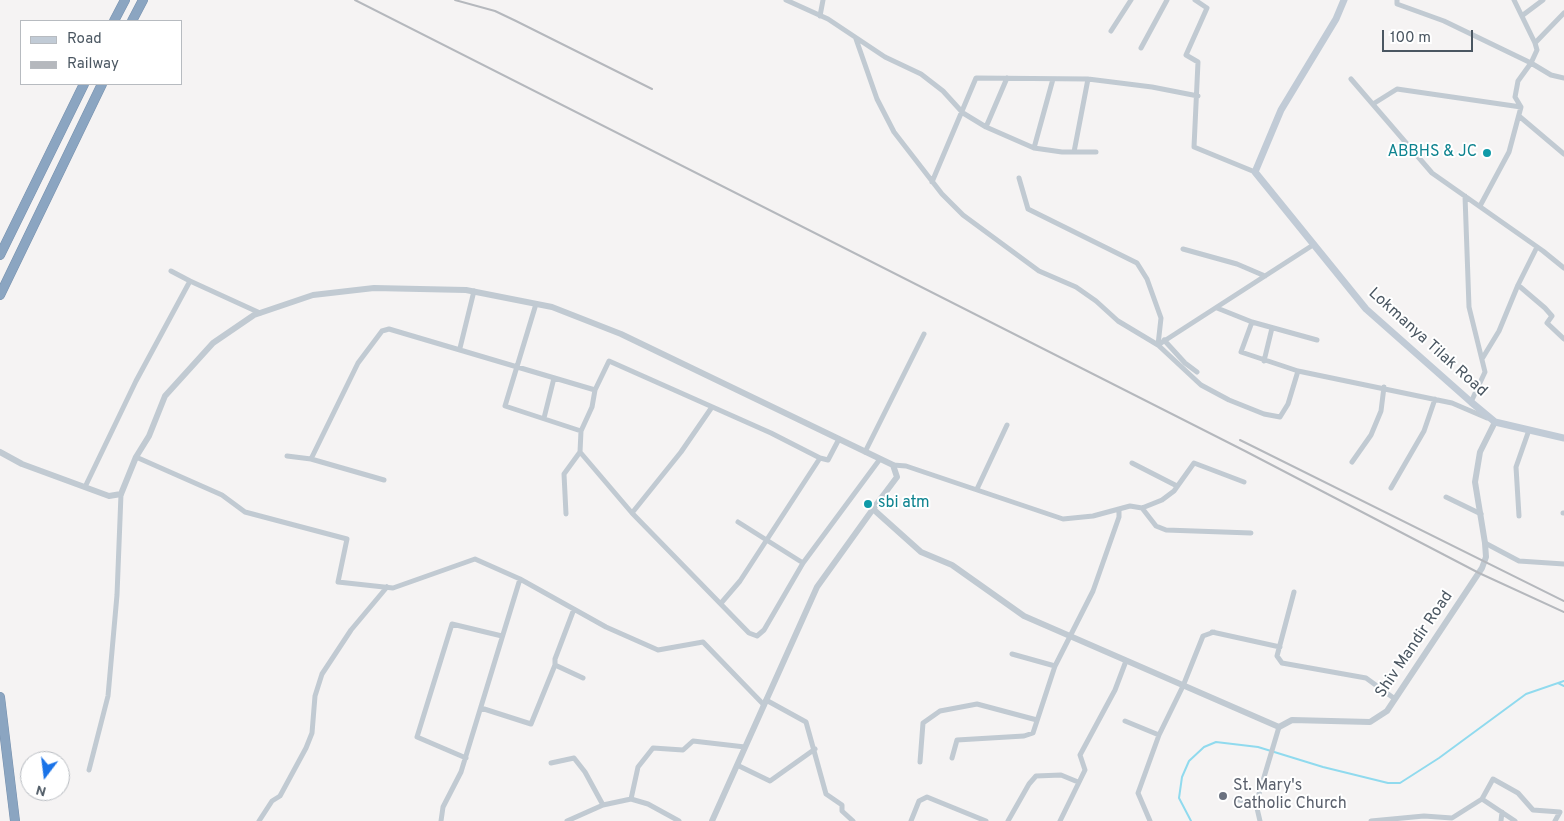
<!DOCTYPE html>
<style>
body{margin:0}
#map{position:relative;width:1564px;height:821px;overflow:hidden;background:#f5f3f3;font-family:Overpass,sans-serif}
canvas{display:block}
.legend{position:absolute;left:20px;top:20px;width:162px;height:65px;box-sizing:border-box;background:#fff;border:1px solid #b7bbc0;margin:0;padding:6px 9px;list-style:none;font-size:15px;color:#4a5661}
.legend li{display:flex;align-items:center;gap:10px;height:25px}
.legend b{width:25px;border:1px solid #b7bbc0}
.north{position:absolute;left:20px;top:751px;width:50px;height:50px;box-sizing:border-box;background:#fff;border:1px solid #b7bbc0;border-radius:50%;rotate:195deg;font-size:14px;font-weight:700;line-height:20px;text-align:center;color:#4a5661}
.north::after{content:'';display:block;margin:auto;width:18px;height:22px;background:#1a73e8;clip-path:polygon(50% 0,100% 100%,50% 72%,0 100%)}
.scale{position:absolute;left:1382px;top:30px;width:91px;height:22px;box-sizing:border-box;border:2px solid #4a5661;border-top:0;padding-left:6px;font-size:15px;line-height:18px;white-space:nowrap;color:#4a5661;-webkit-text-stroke:4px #fff;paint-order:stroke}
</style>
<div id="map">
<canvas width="1564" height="821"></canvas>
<ul class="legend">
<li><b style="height:6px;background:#c1cbd6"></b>Road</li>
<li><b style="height:6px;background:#b5b8bd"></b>Railway</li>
</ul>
<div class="north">N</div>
<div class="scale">100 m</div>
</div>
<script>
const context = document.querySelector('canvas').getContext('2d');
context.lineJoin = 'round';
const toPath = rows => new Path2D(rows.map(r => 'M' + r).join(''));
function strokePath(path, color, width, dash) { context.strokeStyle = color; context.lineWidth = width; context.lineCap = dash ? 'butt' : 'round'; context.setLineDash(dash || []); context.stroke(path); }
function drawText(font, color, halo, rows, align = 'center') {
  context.font = font + ' Overpass,sans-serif'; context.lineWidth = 4; context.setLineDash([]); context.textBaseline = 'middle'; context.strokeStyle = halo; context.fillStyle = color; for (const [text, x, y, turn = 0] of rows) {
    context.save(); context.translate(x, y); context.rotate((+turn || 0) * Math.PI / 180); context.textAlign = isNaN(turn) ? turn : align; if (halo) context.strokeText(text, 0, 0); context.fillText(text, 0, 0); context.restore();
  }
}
strokePath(toPath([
 [1558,683,1564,686],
 [1191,821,1179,798,1182,777,1189,761,1204,747,1216,742,1258,747,1323,767,1388,783,1400,783,1439,758,1526,694,1564,681]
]), '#90daee', 2);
const motorway = toPath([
 [114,21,125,0],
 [132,21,143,0],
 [0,255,84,84],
 [0,295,102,84],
 [0,697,15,821]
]);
strokePath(motorway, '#7690ad', 10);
strokePath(toPath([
 [786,0,828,19,885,57,921,74,943,91,963,113,986,127,1034,148,1062,152,1096,152],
 [1195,0,1207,8,1186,55,1198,62,1194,147,1255,172],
 [1397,0,1397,4,1444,21,1531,63,1537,50,1535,43,1514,0],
 [1523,15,1543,0],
 [820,16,823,0],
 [1111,31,1131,0],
 [856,39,877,99,894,132,942,194,963,215,1039,271,1076,287,1096,301,1118,321,1158,345,1313,245],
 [1535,43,1564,13],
 [1141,48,1167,0],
 [1351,79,1432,173,1543,251,1564,268],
 [1373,104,1397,89,1521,107],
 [1519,116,1564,154],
 [986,127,1007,78],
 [1034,148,1053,79],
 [1074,152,1088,79],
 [1019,178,1028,209,1137,263,1147,279,1161,318,1158,345,1201,385,1229,400,1264,414,1280,417,1288,404,1298,371],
 [932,182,976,78,1088,79,1152,87,1198,96],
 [1465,196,1469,307,1485,372,1471,402],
 [1480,206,1509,152,1521,107,1515,97,1518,81,1531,63,1551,75,1564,78],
 [1183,249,1237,264,1265,276],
 [190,281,260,313],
 [1518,285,1545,308,1552,316,1547,323,1564,339],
 [536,304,505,406,581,431],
 [1217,308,1252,322],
 [1164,340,1185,363,1197,372],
 [1317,340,1252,322,1241,352,1298,371,1452,403,1487,418],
 [460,348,474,291],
 [1482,359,1499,331,1518,285,1537,247],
 [1264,361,1272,328],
 [544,418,554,378],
 [580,452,632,513,749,633,757,636,764,630,803,563,880,459],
 [865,452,924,334],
 [287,456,311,459,384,480],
 [136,457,222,495,245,512,347,539,338,582,393,588,475,559,520,579,606,627,658,650,703,642,764,705],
 [311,459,358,363,382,331,389,329,595,390],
 [1352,462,1371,435,1381,411,1384,387],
 [1132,463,1177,486],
 [893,465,906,466,1063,519,1093,516,1130,506,1142,508,1162,500,1174,491,1194,463,1244,482],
 [85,487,136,381,190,281,171,271],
 [1391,488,1424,431,1435,399],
 [977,489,1007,425],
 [1446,497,1481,514],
 [1142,508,1156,526,1166,530,1251,533],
 [632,513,681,452,712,407],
 [1563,513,1564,513],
 [566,514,564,474,580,452,581,431,592,407,595,390,609,361,771,433,820,458,828,460,839,439],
 [1519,516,1516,467,1529,430],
 [738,522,803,563],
 [1485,543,1519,561,1564,564],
 [1294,592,1277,656,1282,663,1366,678,1395,699],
 [722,602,740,581,820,458],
 [1212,632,1280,647],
 [1012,654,1055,666],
 [555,665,583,678],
 [766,700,806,722,826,794,842,805,842,811,853,821],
 [481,708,531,724,555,665,555,659,574,609],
 [1125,721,1159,735],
 [466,758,417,737,452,624,502,636],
 [952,758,957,740,1024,736,1033,733,1055,666,1093,591,1119,517,1119,511],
 [920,762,923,723,940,711,977,704,1037,720],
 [551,763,574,758,585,772,603,805],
 [737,765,770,781,815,749],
 [89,770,108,696,117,595,121,494],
 [631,799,638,767,653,748,683,750,693,741,745,747],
 [1235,799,1256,804],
 [1482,799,1515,821],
 [259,821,272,801,280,796,306,748,312,733,315,696,322,674,351,630,387,587],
 [441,821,443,807,461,772,520,579],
 [567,821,603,805,631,799,648,804,679,821],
 [911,821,919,801,927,797,986,821],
 [1008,821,1029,784,1036,776,1061,775,1078,782],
 [1060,821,1085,770,1080,755,1115,690,1126,661],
 [1150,821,1138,793,1159,735,1183,686,1203,636,1214,632],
 [1260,821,1256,804,1279,727],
 [1371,821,1424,816,1452,818,1482,799,1493,779,1518,793,1533,810,1560,812,1555,821],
 [1501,821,1502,812]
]), '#c1cad2', 5);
strokePath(toPath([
 [0,452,22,464,109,496,121,494,136,457,149,436,165,396,213,343,254,315,313,295,374,288,466,290,552,307,621,334,893,465,897,477,873,509],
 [712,821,817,587,873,509,921,552,952,565,1024,616,1279,727,1292,720,1370,722,1387,711,1482,568,1486,557,1485,543,1475,482,1480,452,1495,422]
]), '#c1cad2', 6);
strokePath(toPath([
 [1344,0,1336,19,1281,110,1255,172,1366,309,1471,402,1495,422,1564,438]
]), '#c1cbd6', 7);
strokePath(motorway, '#8ba5c1', 9);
strokePath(toPath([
 [355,0,1245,451,1479,573,1564,612],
 [455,0,495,11,516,21,652,89],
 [1240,440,1564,601]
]), '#b5b8bd', 2);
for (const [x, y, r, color] of [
 [1487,153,5,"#0f9aa8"],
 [868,504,5,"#0f9aa8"],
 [1223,796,5,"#6b7280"]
]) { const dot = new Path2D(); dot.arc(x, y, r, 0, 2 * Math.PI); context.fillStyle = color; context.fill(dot); strokePath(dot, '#fff', 2); }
drawText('16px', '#0d838f', '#fff', [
 ["ABBHS & JC",1477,153],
 ["sbi atm",878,504,"left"]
], 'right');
drawText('16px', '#4a5661', '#fff', [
 ["Lokmanya Tilak Road",1427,343,42],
 ["Shiv Mandir Road",1415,645,-56]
]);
drawText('16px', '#5b616d', '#fff', [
 ["St. Mary's",1233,787],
 ["Catholic Church",1233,805]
], 'left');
</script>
